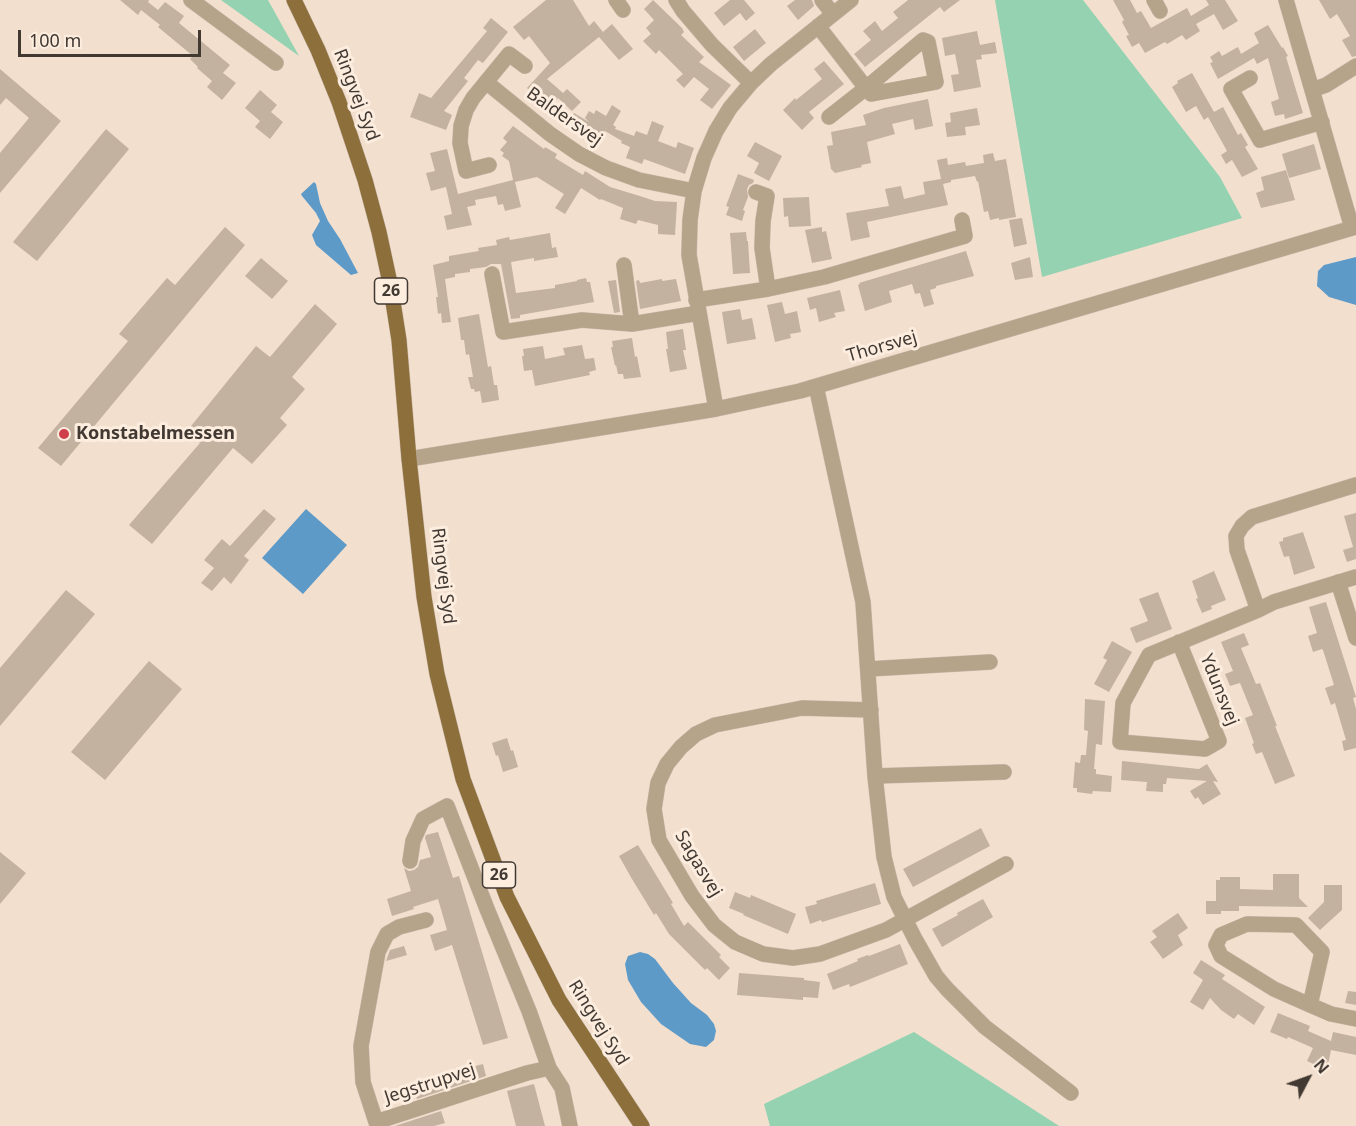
<!DOCTYPE html>
<html>
<head>
<meta charset="utf-8">
<style>
  body { margin:0 }
  #map { position:relative; width:1356px; height:1126px; overflow:hidden; background:#f2dfce; font-family:"Noto Sans",sans-serif }
  canvas { display:block }
  .north { position:absolute; left:1278px; top:1048px; width:60px; height:60px; -webkit-text-stroke:4px #fceddf; paint-order:stroke; rotate:49deg; font-size:16px; font-weight:700; line-height:24px; text-align:center; color:#413932 }
  .north::after { content:''; display:block; margin:auto; width:21px; height:27px; background:#413932; clip-path:polygon(50% 0,100% 100%,50% 72%,0 100%) }
  .scale { position:absolute; left:18px; top:30px; width:183px; height:27px; box-sizing:border-box; border:3px solid #413932; border-top:0; padding-left:8px; font-size:18px; line-height:21px; white-space:nowrap; color:#413932; -webkit-text-stroke:4px #fceddf; paint-order:stroke }
</style>
</head>
<body>
<div id="map">
<canvas width="1356" height="1126"></canvas>
<div class="north">N</div>
<div class="scale">100 m</div>
</div>
<script>
const g = document.querySelector('canvas').getContext('2d');
g.lineJoin = 'round';
function fill(path, color) { g.fillStyle = color; g.fill(path, 'evenodd'); }
const toPath = rows => new Path2D(rows.map(r => 'M' + r).join(''));
function trace(path, color, width, dash) { g.strokeStyle = color; g.lineWidth = width; g.lineCap = dash ? 'butt' : 'round'; g.setLineDash(dash || []); g.stroke(path); }
function drawText(font, color, halo, rows, align = 'center') {
  g.font = font + ' "Noto Sans",sans-serif'; g.lineWidth = 6; g.setLineDash([]); g.textBaseline = 'middle'; g.strokeStyle = halo; g.fillStyle = color; for (const [text, x, y, turn = 0] of rows) {
    g.save(); g.translate(x, y); g.rotate((+turn || 0) * Math.PI / 180); g.textAlign = isNaN(turn) ? turn : align; if (halo) g.strokeText(text, 0, 0); g.fillText(text, 0, 0); g.restore();
  }
}
fill(toPath([
  [221,0,268,0,299,56],
  [995,0,1083,0,1220,177,1242,218,1042,277],
  [914,1032,1059,1126,770,1126,764,1104]
]), '#94d2b1');
fill(toPath([
  [314,182,316,184,320,203,328,221,340,239,358,273,351,275,316,245,312,235,320,221,316,213,302,196,301,194],
  [1356,257,1356,305,1329,297,1317,286,1318,271,1324,265],
  [306,509,347,545,303,594,262,558],
  [640,952,648,954,655,959,673,983,691,1003,707,1015,714,1024,716,1031,714,1040,706,1047,690,1044,661,1024,641,1002,628,980,625,964,628,956]
]), '#5e9ac8');
fill(toPath([
  [120,0,149,0,148,2,158,10,165,2,184,16,179,23,230,65,223,73,236,83,222,100,207,87,212,81,197,68,198,67,190,59,193,56,158,27,160,25,141,10,138,15],
  [546,0,573,0,589,26,594,21,603,32,612,24,633,49,619,60,599,37,547,79,563,93,550,106,534,90,531,92,527,88,550,63,529,36,524,40,513,27],
  [653,0,682,28,684,32,681,35,704,57,699,62,731,85,712,109,700,100,709,89,694,77,684,88,676,80,683,74,659,50,656,54,643,41,651,34,646,28,654,20,644,9],
  [730,0,744,0,755,13,746,21,740,13,724,26,714,13],
  [795,0,812,0,814,6,798,20,787,6],
  [908,0,960,0,944,12,940,7,865,67,854,54,871,40,863,31,875,21,882,31,898,18,893,12],
  [1113,0,1130,0,1137,13,1141,11,1151,28,1187,8,1191,16,1209,5,1206,0,1225,0,1238,21,1223,30,1214,14,1196,24,1200,31,1186,40,1182,35,1167,44,1165,42,1145,53,1139,43,1132,47,1126,36,1129,35,1122,22,1124,20],
  [1319,0,1356,0,1356,56,1352,57,1342,40,1350,36,1337,14,1330,19],
  [491,18,508,32,483,63,478,60,464,78,468,81,444,111,452,115,446,130,410,117,419,93,431,98,487,31,483,28],
  [1268,25,1282,48,1283,47,1288,56,1286,57,1303,113,1285,119,1284,114,1275,116,1271,102,1279,99,1268,58,1257,64,1254,58,1218,79,1210,63,1213,62,1210,57,1219,51,1222,56,1238,47,1241,54,1259,43,1254,33],
  [755,29,766,43,744,61,733,47],
  [977,31,980,45,995,42,997,53,981,55,982,59,976,60,981,87,954,92,951,75,959,74,955,54,945,56,942,38],
  [824,61,844,84,809,112,814,118,802,130,783,110,795,98,796,100,822,79,814,69],
  [0,69,61,121,0,193,0,153,29,118,6,98,0,105],
  [1192,73,1214,112,1223,107,1238,135,1241,133,1248,145,1245,147,1258,169,1242,177,1232,160,1226,164,1221,155,1227,151,1208,117,1204,120,1196,106,1186,112,1172,87,1178,83,1177,81],
  [567,89,581,102,572,111,558,98],
  [260,90,277,105,271,112,283,122,270,139,255,127,260,121,245,108],
  [928,99,933,126,915,130,913,119,892,124,895,134,867,142,871,163,861,165,862,167,835,173,831,169,827,146,833,145,831,132,866,125,863,115,884,108],
  [612,105,621,111,613,125,616,127,615,129,634,136,636,131,647,135,652,121,664,126,658,141,676,148,678,142,694,148,685,174,644,159,642,164,626,158,630,147,621,143,622,141,605,131,596,145,566,126,574,113,589,122,585,118,589,111,594,114,596,110,606,116],
  [977,108,980,125,965,127,966,135,947,137,945,123,951,122,950,113],
  [513,126,544,149,545,147,557,154,555,158,583,175,585,171,610,187,643,197,655,201,677,202,675,235,658,234,658,225,638,220,636,224,620,219,623,208,601,199,600,200,581,188,565,214,555,208,564,194,537,177,515,182,521,207,505,211,503,204,498,205,496,196,475,200,476,205,467,207,472,225,447,230,444,216,452,214,446,187,431,191,426,173,435,171,430,153,447,149,458,194,513,180,509,161,502,156,504,153,500,150,507,142,503,138],
  [106,129,129,149,37,261,13,242],
  [755,142,782,156,769,181,754,173,759,163,747,156],
  [1314,144,1321,169,1289,178,1282,154],
  [993,153,995,161,1006,159,1016,217,999,220,999,218,990,220,988,211,984,212,978,181,977,182,975,176,951,180,951,182,943,184,948,205,867,222,870,237,851,241,846,213,889,206,885,189,901,186,904,199,925,194,923,182,941,179,937,160,947,158,948,165,965,162,966,166,984,163,983,155],
  [1286,170,1295,200,1261,208,1256,193,1264,190,1261,177],
  [738,174,754,180,753,183,749,185,747,189,748,197,743,210,745,211,742,221,726,215,729,207,726,206],
  [809,197,811,226,789,227,788,216,784,217,783,198],
  [1022,218,1027,244,1014,247,1009,220],
  [225,227,245,245,61,466,38,448,128,341,119,334,167,278,175,285],
  [822,227,822,232,826,231,832,259,812,263,805,230],
  [746,232,747,241,748,241,750,273,733,274,730,233],
  [550,233,552,248,556,247,558,257,534,261,534,258,511,262,516,293,555,288,555,285,577,281,577,280,586,278,587,282,590,282,594,302,520,315,520,318,511,319,501,264,491,264,486,267,470,269,470,272,455,274,455,277,445,279,451,322,442,323,441,313,438,314,436,297,438,297,433,265,449,261,449,256,479,251,478,248,497,245,496,240,509,237,510,240],
  [966,251,974,276,936,286,936,288,930,290,934,304,924,307,920,293,915,294,912,284,889,291,892,302,865,311,858,285,860,284,859,283],
  [1030,257,1033,277,1015,280,1011,263],
  [261,258,288,281,272,299,245,276],
  [662,279,662,281,676,279,681,301,640,309,636,281,639,280,640,283],
  [616,280,620,312,614,313,608,281],
  [840,290,845,311,834,313,836,317,819,322,816,308,810,310,807,298],
  [782,302,785,314,797,311,801,332,790,334,791,338,775,342,767,305],
  [315,304,337,324,292,377,305,389,280,418,287,425,252,464,233,448,152,544,129,525,200,443,187,431,256,346,270,357],
  [740,309,742,320,752,318,756,339,727,344,722,312],
  [479,314,488,367,491,366,494,385,497,385,499,400,482,403,480,391,475,392,474,389,471,389,468,377,473,377,469,354,466,355,464,340,461,340,458,318],
  [683,329,686,350,683,350,687,369,670,372,666,349,668,349,666,332],
  [632,338,635,357,637,356,641,377,624,379,623,374,618,374,616,365,615,366,611,347,613,347,612,341],
  [582,345,585,359,594,358,596,370,589,372,590,375,535,386,532,370,524,371,522,356,524,356,523,349,543,346,545,359,565,355,563,348],
  [264,509,276,519,244,556,249,560,231,584,224,577,212,591,201,583,214,568,204,560,222,539,230,546],
  [1356,513,1356,559,1347,562,1343,550,1353,547,1344,516],
  [1303,532,1315,568,1294,575,1289,556,1284,557,1279,542,1283,541,1283,538],
  [1214,571,1226,600,1211,606,1212,609,1202,613,1196,599,1198,598,1192,581],
  [66,590,95,614,0,726,0,668],
  [1158,592,1172,629,1136,643,1130,628,1148,621,1139,599],
  [1326,602,1356,697,1353,698,1356,709,1356,748,1344,751,1342,741,1346,740,1335,703,1331,705,1325,688,1334,685,1323,650,1322,649,1313,652,1308,636,1317,633,1309,607],
  [1244,633,1249,645,1241,648,1256,684,1260,683,1277,726,1275,726,1295,776,1275,784,1262,752,1256,754,1252,744,1254,743,1245,718,1253,715,1240,683,1230,686,1225,674,1233,671,1221,642],
  [1112,641,1132,652,1109,692,1094,684,1107,660,1103,658],
  [149,661,182,689,105,780,71,752],
  [1085,699,1105,701,1102,745,1096,744,1094,769,1096,769,1096,774,1112,776,1111,792,1093,791,1092,794,1077,792,1077,788,1073,788,1075,762,1080,763,1081,755,1086,755,1088,731,1084,730],
  [507,738,511,751,513,750,518,767,503,772,498,755,496,756,492,743],
  [1122,761,1199,769,1207,764,1218,782,1213,781,1221,794,1203,805,1198,797,1195,799,1190,791,1207,781,1167,778,1166,784,1163,784,1163,792,1146,791,1147,782,1121,780],
  [981,828,990,846,913,887,903,869],
  [438,832,453,878,459,876,508,1038,483,1045,452,945,435,951,430,935,447,930,438,899,413,907,414,909,392,916,387,899,411,891,404,868,409,871,414,870,418,867,420,860,431,857,425,838,426,835],
  [638,845,673,903,671,904,684,926,688,922,721,955,719,957,730,968,719,980,707,968,705,970,669,934,656,913,654,915,632,879,619,856],
  [0,852,26,873,0,904],
  [1273,874,1299,874,1299,898,1308,907,1239,906,1239,911,1221,911,1221,914,1206,914,1206,901,1216,901,1216,880,1220,880,1220,877,1240,877,1240,889,1273,890],
  [875,883,881,904,822,922,821,920,810,924,805,907,817,904,816,901],
  [1324,885,1342,885,1342,910,1320,930,1308,918,1324,902],
  [735,892,750,898,751,895,796,914,788,934,743,915,744,914,729,908],
  [983,899,993,917,942,947,932,929,958,915,957,913],
  [1178,913,1188,928,1178,935,1183,945,1163,959,1150,942,1157,937,1152,931],
  [900,944,908,964,850,987,849,984,833,990,827,974,858,961,857,959,868,955,869,956],
  [404,946,407,955,386,961,390,950],
  [1201,960,1225,975,1222,979,1265,1007,1254,1025,1238,1014,1234,1019,1221,1010,1210,998,1203,1010,1190,1002,1203,980,1193,973],
  [739,973,804,978,804,980,820,982,818,998,803,997,803,1000,737,995],
  [1348,991,1356,992,1356,1005,1345,1003],
  [1278,1013,1310,1026,1308,1031,1331,1041,1333,1032,1356,1037,1356,1055,1331,1050,1327,1070,1307,1061,1313,1048,1288,1037,1287,1039,1270,1032],
  [483,1064,486,1076,417,1099,412,1083],
  [534,1084,545,1126,516,1126,507,1091],
  [441,1111,445,1123,434,1126,395,1126]
]), '#c4b2a1');
const minor = toPath([
  [191,0,276,63],
  [616,0,623,10],
  [676,0,683,11,712,45,751,83],
  [822,0,833,14],
  [1154,0,1160,11],
  [1286,0,1352,228],
  [818,26,866,88,923,40,928,42,936,82,871,94,866,88,829,117],
  [1250,78,1231,89,1260,140,1322,122],
  [486,82,550,134,579,154,606,168,639,180,694,191],
  [1312,90,1326,85,1356,66],
  [489,165,466,171,460,143,461,126,466,110,473,98,509,54,525,66],
  [756,192,767,196,763,221,762,248,768,289],
  [624,265,632,324],
  [492,274,503,332,582,320,632,324,699,313],
  [696,300,768,289,824,277,965,236,962,220],
  [816,386,863,602,875,776,884,857,894,897,915,939,936,976,947,989,985,1027,1071,1093],
  [716,409,689,255,690,220,694,191,704,158,716,131,730,108,751,83,771,64,851,0],
  [409,459,716,409,800,391,1356,227],
  [1338,582,1356,638],
  [1258,610,1237,550,1236,536,1242,526,1252,517,1356,485],
  [1179,642,1219,741,1205,749,1120,742,1123,703,1149,655,1258,610,1274,602,1356,577],
  [868,669,990,662],
  [871,710,802,708,715,725,696,734,681,747,667,764,658,783,654,809,659,840,692,896,714,925,735,942,763,954,793,958,820,954,886,930,1006,864],
  [875,776,1004,772],
  [410,861,413,841,423,819,447,806,487,909,529,1011,549,1068,527,1073,376,1122,363,1082,361,1046,378,952,387,934,399,927,426,920],
  [1310,1005,1322,952,1296,925,1247,924,1221,935,1216,945,1221,956,1274,989,1310,1005,1331,1014,1356,1019],
  [549,1068,562,1088,570,1126]
]);
const major = toPath([
  [294,0,318,50,339,102,365,180,379,232,390,283,399,340,409,459,424,597,437,674,463,779,507,897,559,1000,642,1126]
]);
trace(minor, '#cbbaac', 16);
trace(major, '#cbbaac', 16);
trace(minor, '#b5a48a', 15);
trace(major, '#8d6f3b', 15);
for (const [x, y, r, color] of [
  [64,434,6,"#ce3e4b"]
]) { const dot = new Path2D(); dot.arc(x, y, r, 0, 2 * Math.PI); g.fillStyle = color; g.fill(dot); trace(dot, '#fceddf', 2); }
for (const [x, y, w] of [
  [391,291,33],
  [499,875,33]
]) { const box = new Path2D(); box.roundRect(x - w / 2, y - 13, w, 26, 4.5); g.fillStyle = '#fceddf'; g.fill(box); trace(box, '#413932', 1.5); }
drawText('bold 16px', '#413932', null, [
  ["26",391,291],
  ["26",499,875]
]);
drawText('18px', '#413932', '#fceddf', [
  ["Ringvej Syd",356,95,69],
  ["Baldersvej",564,117,35],
  ["Thorsvej",882,347,-16],
  ["Ringvej Syd",443,576,83],
  ["Ydunsvej",1219,690,68],
  ["Sagasvej",698,864,59],
  ["Ringvej Syd",598,1023,58],
  ["Jegstrupvej",430,1084,-18]
]);
drawText('bold 18px', '#413932', '#fceddf', [
  ["Konstabelmessen",76,434]
], 'left');
</script>
</body>
</html>
